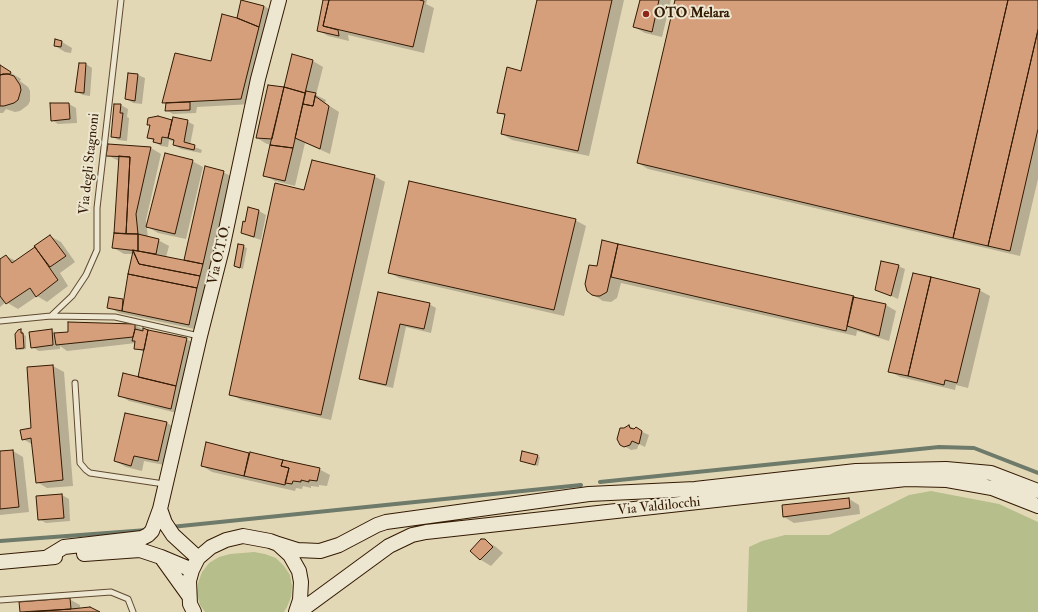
<!DOCTYPE html>
<html>
<head>
<meta charset="utf-8">
<style>
  body { margin:0 }
  canvas { display:block; background:#e3d8b6 }
</style>
</head>
<body>
<canvas width="1038" height="612"></canvas>
<script>
const g = document.querySelector('canvas').getContext('2d');
g.lineJoin = 'round';
function fill(path, color) { g.fillStyle = color; g.fill(path, 'evenodd'); }
const toPath = rows => new Path2D(rows.map(r => 'M' + r).join(''));
function trace(path, color, width, dash) { g.strokeStyle = color; g.lineWidth = width; g.lineCap = dash ? 'butt' : 'round'; g.setLineDash(dash || []); g.stroke(path); }
function drawText(font, color, halo, rows, align = 'center') {
  g.font = font + ' "IM FELL Double Pica",serif'; g.lineWidth = 4; g.setLineDash([]); g.textBaseline = 'middle'; g.strokeStyle = halo; g.fillStyle = color; for (const [text, x, y, turn = 0] of rows) {
    g.save(); g.translate(x, y); g.rotate((+turn || 0) * Math.PI / 180); g.textAlign = isNaN(turn) ? turn : align; if (halo) g.strokeText(text, 0, 0); g.fillText(text, 0, 0); g.restore();
  }
}
fill(toPath([
  [931,491,999,504,1038,522,1038,612,747,612,749,547,762,541,785,535,829,535,909,495],
  [254,552,265,554,276,558,284,566,290,575,292,586,291,597,287,607,284,612,205,612,200,605,197,594,198,583,202,572,209,563,219,557,230,554]
]), '#b6be8c');
fill(toPath([
  [325,0,427,0,426,4,434,8,424,53,348,35,349,41,328,36,318,30],
  [538,0,624,0,589,156,512,140,502,134,506,116,498,112,522,72],
  [641,0,671,0,662,37,645,33,634,27],
  [676,0,1038,0,1038,179,1020,256,648,169,638,163],
  [242,1,264,6,274,12,252,104,197,107,196,113,173,114,166,110,167,104,163,103,212,62,238,19],
  [62,42,72,48,71,53,65,52,55,46],
  [293,56,313,61,323,67,316,95,326,100,325,103,339,112,330,154,305,143,295,186,275,181,264,175,272,144,267,144,257,138,285,89],
  [86,64,92,68,90,96,83,95,77,92],
  [0,66,21,79,20,81,28,87,30,91,30,101,28,105,20,111,15,112,6,109,3,113,0,113],
  [138,75,145,78,142,104,133,103,126,99],
  [51,104,69,104,76,108,77,123,58,124,52,120],
  [115,105,121,105,128,109,127,117,129,118,127,141,118,140,112,136],
  [158,117,173,121,187,121,194,125,190,145,202,150,201,153,181,149,174,145,175,142,169,140,168,147,161,146,148,137,150,126,148,124],
  [109,145,151,148,161,154,146,220,148,238,158,240,169,246,166,257,185,261,206,168,223,172,234,178,199,330,119,313,109,307,110,298,124,300,133,254,124,254,114,248,119,161,107,155],
  [192,161,203,167,186,239,158,233,148,227],
  [374,176,385,182,331,420,241,400,231,394],
  [259,211,266,215,261,240,249,236,242,232,246,223],
  [575,220,586,226,564,316,399,278,389,272],
  [50,236,61,242,75,262,60,273,68,286,47,302,37,296,18,309,6,302,0,307,0,260,6,256,16,261],
  [603,241,886,305,896,311,889,341,857,331,856,336,621,283,617,298,611,302,603,301,592,294],
  [239,245,247,248,243,269,238,267],
  [898,266,905,269,898,299,876,289],
  [979,290,990,296,968,388,956,385,955,390,900,377,889,371],
  [379,293,429,304,436,308,431,333,406,327,393,388,367,382,360,378],
  [135,325,144,330,186,339,197,345,181,414,129,401,119,395,139,378,144,352,135,348,136,343,67,351,60,346,60,349,39,351,32,347,51,330,58,334],
  [20,330,23,332,24,335,26,336,26,349,20,350,17,348],
  [53,366,64,372,73,486,47,488,37,482,33,445,23,439,33,429,28,368],
  [126,414,167,423,177,429,169,466,144,461,142,471,126,467,115,461],
  [629,426,649,435,645,447,639,444,637,449,631,450,621,444,624,429],
  [207,443,319,469,330,475,327,486,319,485,319,487,311,486,311,488,303,486,302,489,296,488,295,491,212,472,202,466],
  [13,451,23,457,29,512,0,515,0,452],
  [537,456,540,457,538,466,521,461],
  [62,495,69,499,70,521,46,523,39,519],
  [849,499,859,505,860,514,794,523,784,517],
  [485,540,496,547,503,553,491,566,481,560,472,551],
  [69,599,80,605,80,609,98,612,21,612,21,603]
]), '#0003');
trace(toPath([
  [600,482,939,447,974,448,1038,473],
  [171,527,581,485],
  [0,541,147,530]
]), '#6e7a6a', 4);
const building = toPath([
  [241,0,264,6,259,27,237,18,241,0],
  [323,0,329,0,323,26,338,30,339,36,317,31,323,0],
  [329,0,419,0,424,1,413,47,323,26,329,0],
  [537,0,612,0,578,151,501,134,505,114,497,113,507,67,521,71,537,0],
  [640,0,659,0,652,32,633,27,640,0],
  [675,0,1008,0,953,238,637,163,675,0],
  [1008,0,1038,0,1038,30,988,246,953,238,1008,0],
  [222,14,237,18,259,27,241,99,162,103,175,53,211,61,222,14],
  [1038,30,1038,129,1010,251,988,246,1038,30],
  [55,39,62,41,61,47,54,46,55,39],
  [292,54,313,60,305,93,284,87,292,54],
  [79,63,86,63,84,93,75,92,79,63],
  [0,65,11,72,10,74,6,74,0,75,0,65],
  [128,73,138,74,135,101,125,99,128,73],
  [3,74,8,74,14,76,20,85,21,90,18,100,14,103,4,106,0,106,0,75,3,74],
  [268,85,284,87,272,139,256,138,268,85],
  [284,87,305,93,293,148,270,145,284,87],
  [306,91,316,93,313,106,303,104,306,91],
  [315,96,329,106,320,149,295,138,303,104,313,106,315,96],
  [190,102,190,110,165,111,166,103,190,102],
  [50,103,69,103,70,119,51,121,50,103],
  [114,104,121,104,120,113,123,113,120,138,111,137,114,104],
  [158,116,172,120,168,138,162,137,161,144,153,142,154,139,147,138,150,125,147,125,148,118,158,116],
  [173,117,188,120,184,142,195,145,194,150,173,145,174,140,168,138,173,117],
  [108,144,151,147,136,214,138,234,126,234,130,157,106,156,108,144],
  [270,145,293,148,285,181,263,176,270,145],
  [165,153,193,160,175,234,146,227,165,153],
  [119,156,130,157,126,234,114,233,119,156],
  [312,160,375,175,321,415,229,395,275,183,304,190,312,160],
  [205,166,224,171,203,264,184,260,205,166],
  [409,181,576,219,554,310,388,273,409,181],
  [248,207,259,210,254,237,241,233,243,221,245,222,248,207],
  [114,233,138,234,138,251,112,248,114,233],
  [138,234,159,239,156,254,138,251,138,234],
  [50,235,66,256,50,267,34,246,50,235],
  [602,240,618,244,607,292,600,296,596,296,592,295,587,291,585,284,589,265,597,266,602,240],
  [238,244,244,245,240,268,234,266,238,244],
  [618,244,854,296,846,331,611,277,618,244],
  [35,247,58,280,36,297,30,288,6,304,0,296,0,259,6,255,12,263,35,247],
  [133,250,203,264,200,276,139,264,133,250],
  [133,251,139,264,200,276,197,288,128,274,133,251],
  [881,261,899,265,891,296,875,290,881,261],
  [913,273,931,277,908,376,888,372,913,273],
  [128,274,197,288,189,325,122,311,128,274],
  [931,277,980,289,957,383,945,380,944,385,908,376,931,277],
  [378,292,430,303,424,329,400,324,386,385,359,379,378,292],
  [109,297,123,299,122,311,107,308,109,297],
  [853,297,886,304,879,336,847,326,853,297],
  [68,322,135,324,135,329,133,337,56,345,54,333,68,332,68,322],
  [143,328,148,330,144,350,134,349,135,341,132,341,135,329,143,331,143,328],
  [21,329,21,333,23,333,24,348,16,349,15,334,18,330,21,329],
  [52,329,53,345,31,348,29,332,52,329],
  [148,330,187,338,176,386,138,377,148,330],
  [53,365,63,480,36,483,31,438,22,440,20,430,31,428,27,367,53,365],
  [123,373,176,386,171,409,118,396,123,373],
  [125,413,167,422,158,461,134,456,131,466,114,461,125,413],
  [629,425,630,428,634,429,636,427,642,431,639,444,632,441,630,445,624,447,620,445,617,439,620,428,624,428,629,425],
  [206,442,249,453,244,476,201,466,206,442],
  [13,450,19,507,0,509,0,451,13,450],
  [522,451,538,455,535,465,520,461,522,451],
  [250,452,283,460,281,466,289,468,285,485,244,476,250,452],
  [283,460,320,468,317,481,309,480,309,482,301,480,301,482,293,481,292,484,285,483,289,468,281,466,283,460],
  [62,494,64,518,38,520,36,496,62,494],
  [849,498,850,508,783,517,782,505,849,498],
  [481,539,485,539,493,547,480,560,470,551,481,539],
  [70,598,71,609,20,612,19,602,70,598],
  [90,607,100,612,31,612,71,609,90,607]
]);
fill(building, '#d69f7c');
trace(building, '#331a03', 1);
const lane = toPath([
  [51,316,72,296,86,275,97,250,97,208,121,0],
  [0,321,51,316,115,317,199,336],
  [75,383,80,463,86,470,90,473,164,484],
  [0,600,111,592,128,599,133,612]
]);
const secondary = toPath([
  [160,509,165,523,173,535,198,558],
  [278,544,297,550,320,551,339,545,377,525,386,522,589,494,695,489,856,471,946,469,991,473,1038,491],
  [84,554,140,550,161,557,192,570],
  [161,557,189,596],
  [46,558,64,547,142,538,148,535,152,531,160,509,200,336,222,249,258,79,279,0],
  [0,562,55,557],
  [194,612,190,604,189,581,192,570,198,558,211,547,226,540,243,536,270,541,278,544,290,555,299,571,301,582,300,600,296,612],
  [299,612,389,546,412,535,426,532,906,479,947,480,992,488,1038,506]
]);
trace(lane, '#5f4a30', 7);
trace(secondary, '#331a03', 16);
trace(lane, '#ede6d0', 5);
trace(secondary, '#ede6d0', 14);
for (const [x, y, r, color] of [
  [646,14,4,"#8f2418"]
]) { const dot = new Path2D(); dot.arc(x, y, r, 0, 2 * Math.PI); g.fillStyle = color; g.fill(dot); trace(dot, '#ede6d0', 1.5); }
drawText('bold 14px', '#331a03', '#ede6d0', [
  ["OTO Melara",654,14]
], 'left');
drawText('14px', '#331a03', '#ede6d0', [
  ["Via degli Stagnoni",90,164,-84],
  ["Via O.T.O.",220,255,-77],
  ["Via Valdilocchi",659,507,-6]
]);
</script>
</body>
</html>
